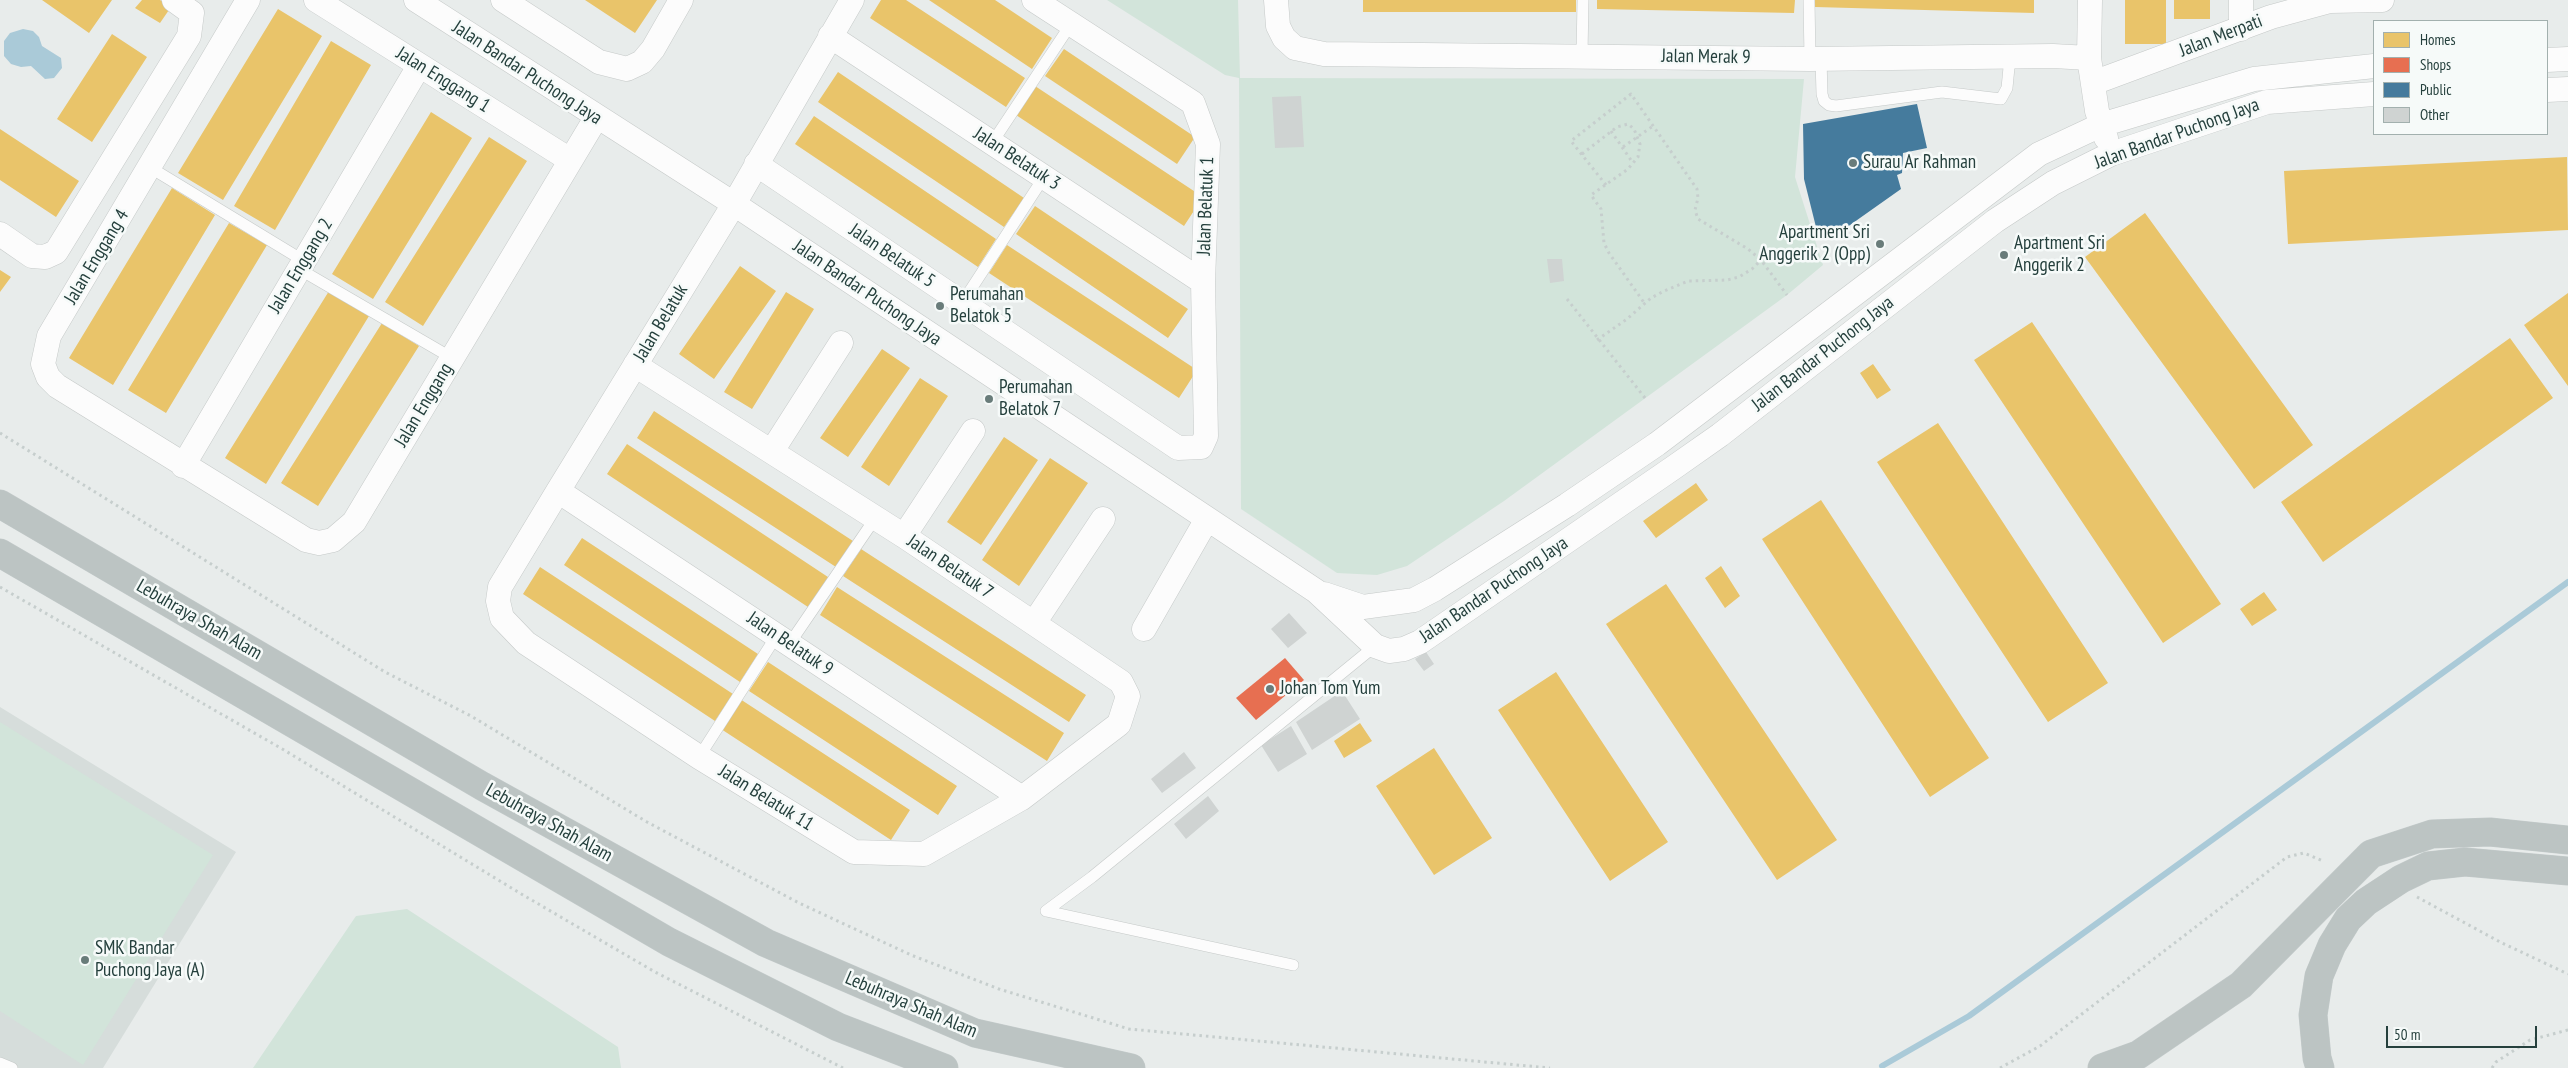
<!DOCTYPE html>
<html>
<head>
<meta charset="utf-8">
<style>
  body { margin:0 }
  #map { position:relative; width:2568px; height:1068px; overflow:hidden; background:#e8eceb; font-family:"PT Sans Narrow",sans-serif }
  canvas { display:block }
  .legend { position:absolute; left:2373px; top:20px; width:175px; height:115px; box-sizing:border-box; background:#f6faf9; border:1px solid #a2b0ae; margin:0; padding:6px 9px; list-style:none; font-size:15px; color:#25403d }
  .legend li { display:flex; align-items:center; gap:10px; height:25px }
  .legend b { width:25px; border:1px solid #a2b0ae }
  .scale { position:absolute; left:2386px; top:1026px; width:151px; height:22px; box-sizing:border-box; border:2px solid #25403d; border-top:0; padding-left:6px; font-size:15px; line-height:18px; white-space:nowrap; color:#25403d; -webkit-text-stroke:4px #f6faf9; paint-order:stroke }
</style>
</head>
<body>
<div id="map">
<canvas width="2568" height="1068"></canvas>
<ul class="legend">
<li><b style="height:14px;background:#e9c46a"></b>Homes</li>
<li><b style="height:14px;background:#e76f51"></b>Shops</li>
<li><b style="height:14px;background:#457b9d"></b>Public</li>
<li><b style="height:14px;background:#cfd3d2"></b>Other</li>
</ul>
<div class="scale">50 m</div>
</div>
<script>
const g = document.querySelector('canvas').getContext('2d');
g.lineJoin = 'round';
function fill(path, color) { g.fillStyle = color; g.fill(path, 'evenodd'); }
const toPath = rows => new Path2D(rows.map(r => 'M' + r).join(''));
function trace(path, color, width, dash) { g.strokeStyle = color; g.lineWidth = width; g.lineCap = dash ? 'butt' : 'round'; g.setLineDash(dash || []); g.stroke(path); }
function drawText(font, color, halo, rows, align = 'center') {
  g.font = font + ' "PT Sans Narrow",sans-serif'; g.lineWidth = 5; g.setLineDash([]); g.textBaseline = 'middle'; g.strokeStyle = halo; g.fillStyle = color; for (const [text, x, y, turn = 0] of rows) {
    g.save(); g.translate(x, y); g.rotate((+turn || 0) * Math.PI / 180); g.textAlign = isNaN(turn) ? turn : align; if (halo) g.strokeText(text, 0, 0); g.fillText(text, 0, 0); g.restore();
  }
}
fill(toPath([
  [0,707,236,852,103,1068,0,1068]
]), '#d6dddb');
fill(toPath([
  [1107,0,1238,0,1240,78,1804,79,1795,177,1823,265,1787,295,1504,501,1407,566,1377,575,1337,573,1241,509,1239,78,1225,75],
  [0,722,213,855,83,1065,0,1011],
  [407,909,618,1047,621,1068,253,1068,356,916]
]), '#d2e4da');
fill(toPath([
  [23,29,33,31,39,37,42,46,61,58,62,68,54,78,45,79,31,66,21,67,11,64,4,56,4,41,10,33]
]), '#aacad8');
fill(toPath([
  [42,0,112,0,89,33],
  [142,0,160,0,171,7,160,23,135,8],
  [585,0,657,0,635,33],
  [881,0,906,0,1025,78,1006,107,870,18],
  [929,0,995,0,1052,38,1032,69],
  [1363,0,1576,0,1576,12,1363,12],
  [1597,0,1795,0,1794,13,1597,9],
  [1815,0,2034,0,2034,13,1815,7],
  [2125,0,2166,0,2166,44,2125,44],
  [2174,0,2210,0,2210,19,2174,19],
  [278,9,322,36,223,200,178,173],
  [112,34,147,57,92,142,57,119],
  [331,41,371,65,275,230,234,206],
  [1064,49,1195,137,1177,164,1045,76],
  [838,72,1024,198,1004,227,818,102],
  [1035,86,1203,197,1184,226,1016,115],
  [431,112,472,138,373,299,332,274],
  [814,116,996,239,978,267,795,144],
  [0,129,79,181,56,217,0,180],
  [489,137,527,161,423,326,385,302],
  [2567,157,2568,230,2288,244,2284,171],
  [172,188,215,215,113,385,69,358],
  [1035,206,1188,309,1168,338,1016,234],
  [2145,213,2313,445,2254,489,2085,257],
  [229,223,267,245,166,413,128,390],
  [1007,245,1197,370,1179,398,989,273],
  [740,266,776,291,714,379,679,354],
  [0,270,11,277,0,292],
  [329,291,369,316,266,484,225,458],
  [786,292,814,309,752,409,724,392],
  [2568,293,2568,386,2524,325],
  [2032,322,2221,604,2163,643,1974,360],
  [382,323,419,346,318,506,281,483],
  [2510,338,2553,398,2323,562,2281,502],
  [882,349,910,368,848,457,820,438],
  [1873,364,1891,390,1877,399,1860,373],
  [920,378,948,396,889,486,861,467],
  [654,411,853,541,836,567,637,438],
  [1938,423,2108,683,2048,722,1877,462],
  [1004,437,1038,460,981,545,947,522],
  [627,444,831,579,811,609,607,474],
  [1050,458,1088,483,1019,586,982,560],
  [1696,483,1708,500,1656,538,1643,521],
  [1821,500,1989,758,1930,797,1762,539],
  [582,538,758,654,740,682,564,565],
  [861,549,1086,695,1069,722,843,576],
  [1721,566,1740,596,1725,608,1705,578],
  [540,567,733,694,715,721,523,594],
  [1666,584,1837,840,1777,880,1606,624],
  [837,587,1064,733,1047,761,820,615],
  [2264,592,2277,610,2252,626,2240,609],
  [768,662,957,786,938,815,749,691],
  [1556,672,1668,842,1610,881,1498,710],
  [740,699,910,810,891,840,721,729],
  [1360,723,1372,741,1344,758,1334,741],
  [1434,748,1492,838,1434,875,1376,786]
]), '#e9c46a');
fill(toPath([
  [1285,658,1304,680,1256,720,1236,698]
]), '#e76f51');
fill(toPath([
  [1917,104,1927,148,1903,153,1902,173,1897,175,1901,189,1843,230,1818,235,1804,179,1803,124]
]), '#457b9d');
trace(toPath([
  [1882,1066,1969,1016,2568,582]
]), '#aacad8', 6);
fill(toPath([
  [1301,96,1304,147,1275,148,1272,97],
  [1547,259,1562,259,1564,281,1550,283],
  [1289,613,1307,633,1288,648,1271,629],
  [1426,652,1434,664,1424,671,1415,659],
  [1342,691,1360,719,1312,750,1296,722],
  [1291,726,1307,754,1278,772,1261,745],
  [1184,752,1196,768,1162,793,1151,779],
  [1208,796,1219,811,1186,839,1174,824]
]), '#cfd3d2');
const lane = toPath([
  [1809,0,1810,59],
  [1582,55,1583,0],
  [1821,59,1822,94,1824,101,1829,105,1836,106,1942,92,2001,99,2007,88,2010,57],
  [992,143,1071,24],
  [151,168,304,261],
  [299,269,452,358],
  [962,303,1044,177],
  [790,643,876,517],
  [699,757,777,635],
  [1046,911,1092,877,1375,646],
  [1046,911,1293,965],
  [0,1063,12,1068]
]);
const street = toPath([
  [248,0,49,336,43,364,48,377,57,386,306,540,319,543,333,540,354,522,596,118],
  [316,0,570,160],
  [416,0,734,204,1316,591,1375,646,1389,651,1404,649,1420,642,1673,468,1720,435,1995,221,2053,183,2111,154,2267,102,2374,94],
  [503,0,599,62,627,69,642,62,653,49,681,0],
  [1276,0,1278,26,1284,38,1295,48,1324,54,1810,59,2053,56,2089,58],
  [2090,0,2089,58,2097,111,2106,138],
  [2241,29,2241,0],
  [830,36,1203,282],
  [2547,60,2568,59],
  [2093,83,2271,17,2330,1,2382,0],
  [2547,90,2568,89],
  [756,164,1178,448,1201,447,1206,436,1203,282,1208,144,1193,103,1034,0],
  [0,234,32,256,45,257,56,252,189,36,192,13,174,0],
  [635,365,904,536,1121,682,1128,696,1119,724,1022,798,924,854,854,852,699,757,526,643,502,618,498,601,500,587,558,491,734,204,852,0],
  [772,451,841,343],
  [183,466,419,66],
  [558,491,1022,798],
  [904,536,973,431],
  [1324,594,1363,607,1414,600,1435,589,1567,505,1657,444,2039,154,2101,125,2254,79,2374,66],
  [1034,623,1103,519],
  [1144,629,1207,519]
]);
const highway = toPath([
  [0,504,482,786,766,943,975,1033,1131,1068],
  [0,553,669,942,838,1027,944,1068],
  [2102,1068,2138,1055,2241,985,2371,854,2432,834,2490,832,2568,840],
  [2320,1068,2317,1058,2313,1015,2319,976,2332,945,2348,919,2366,902,2401,879,2428,866,2465,862,2568,871]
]);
trace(lane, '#c5c9c8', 12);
trace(street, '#c5c9c8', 25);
trace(highway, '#c3caca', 29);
trace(toPath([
  [1611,131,1633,163],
  [1623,147,1653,126],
  [1582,154,1617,127,1628,124,1634,129,1640,144,1638,157,1628,169,1591,195,1601,209,1604,243,1609,253,1645,304],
  [1606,185,1571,141,1631,94,1697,189,1698,198,1695,210,1698,219,1748,249,1761,260,1787,295],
  [1567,299,1645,398],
  [1597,340,1627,319,1651,298,1664,291,1688,281,1727,280,1739,277,1752,269,1761,260],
  [0,433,385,672,471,716,647,822,799,903,911,955,999,989,1129,1029,1550,1068],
  [0,587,284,750,523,895,655,972,843,1068],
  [2417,897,2502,943,2568,974],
  [2000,1068,2040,1046,2287,857,2304,853,2323,861],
  [2492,1068,2496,1062,2530,1040,2568,1030]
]), '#c6cecd', 3, [2.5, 4]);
trace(lane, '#fcfcfc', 11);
trace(street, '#fcfcfc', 24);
trace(highway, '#bcc4c3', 28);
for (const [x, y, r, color] of [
  [1853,163,5,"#697c7a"],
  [1880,244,5,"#697c7a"],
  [2004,255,5,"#697c7a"],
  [940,306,5,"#697c7a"],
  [989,399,5,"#697c7a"],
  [1270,689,5,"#697c7a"],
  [85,960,5,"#697c7a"]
]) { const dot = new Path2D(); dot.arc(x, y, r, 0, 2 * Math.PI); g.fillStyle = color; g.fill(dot); trace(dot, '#f6faf9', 2); }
drawText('19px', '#25403d', '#f6faf9', [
  ["Jalan Merpati",2221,36,-21],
  ["Jalan Merak 9",1706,57,1],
  ["Jalan Bandar Puchong Jaya",527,73,33],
  ["Jalan Enggang 1",443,80,32],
  ["Jalan Bandar Puchong Jaya",2177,134,-20],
  ["Jalan Belatuk 3",1017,159,33],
  ["Jalan Belatuk 1",1206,206,-88],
  ["Jalan Belatuk 5",892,256,34],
  ["Jalan Enggang 4",97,257,-59],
  ["Jalan Enggang 2",301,266,-59],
  ["Jalan Bandar Puchong Jaya",867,293,34],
  ["Jalan Belatuk",661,323,-59],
  ["Jalan Bandar Puchong Jaya",1823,354,-38],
  ["Jalan Enggang",424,405,-59],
  ["Jalan Belatuk 7",950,567,34],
  ["Jalan Bandar Puchong Jaya",1494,590,-34],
  ["Lebuhraya Shah Alam",199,620,30],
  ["Jalan Belatuk 9",790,644,34],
  ["Jalan Belatuk 11",766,798,32],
  ["Lebuhraya Shah Alam",549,823,29],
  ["Lebuhraya Shah Alam",911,1005,23]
]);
drawText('19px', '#25403d', '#f6faf9', [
  ["Surau Ar Rahman",1863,163],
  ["Apartment Sri",1870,233,"right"],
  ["Anggerik 2 (Opp)",1870,255,"right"],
  ["Apartment Sri",2014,244],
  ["Anggerik 2",2014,266],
  ["Perumahan",950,295],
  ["Belatok 5",950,317],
  ["Perumahan",999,388],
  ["Belatok 7",999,410],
  ["Johan Tom Yum",1280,689],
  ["SMK Bandar",95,949],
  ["Puchong Jaya (A)",95,971]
], 'left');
</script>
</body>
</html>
